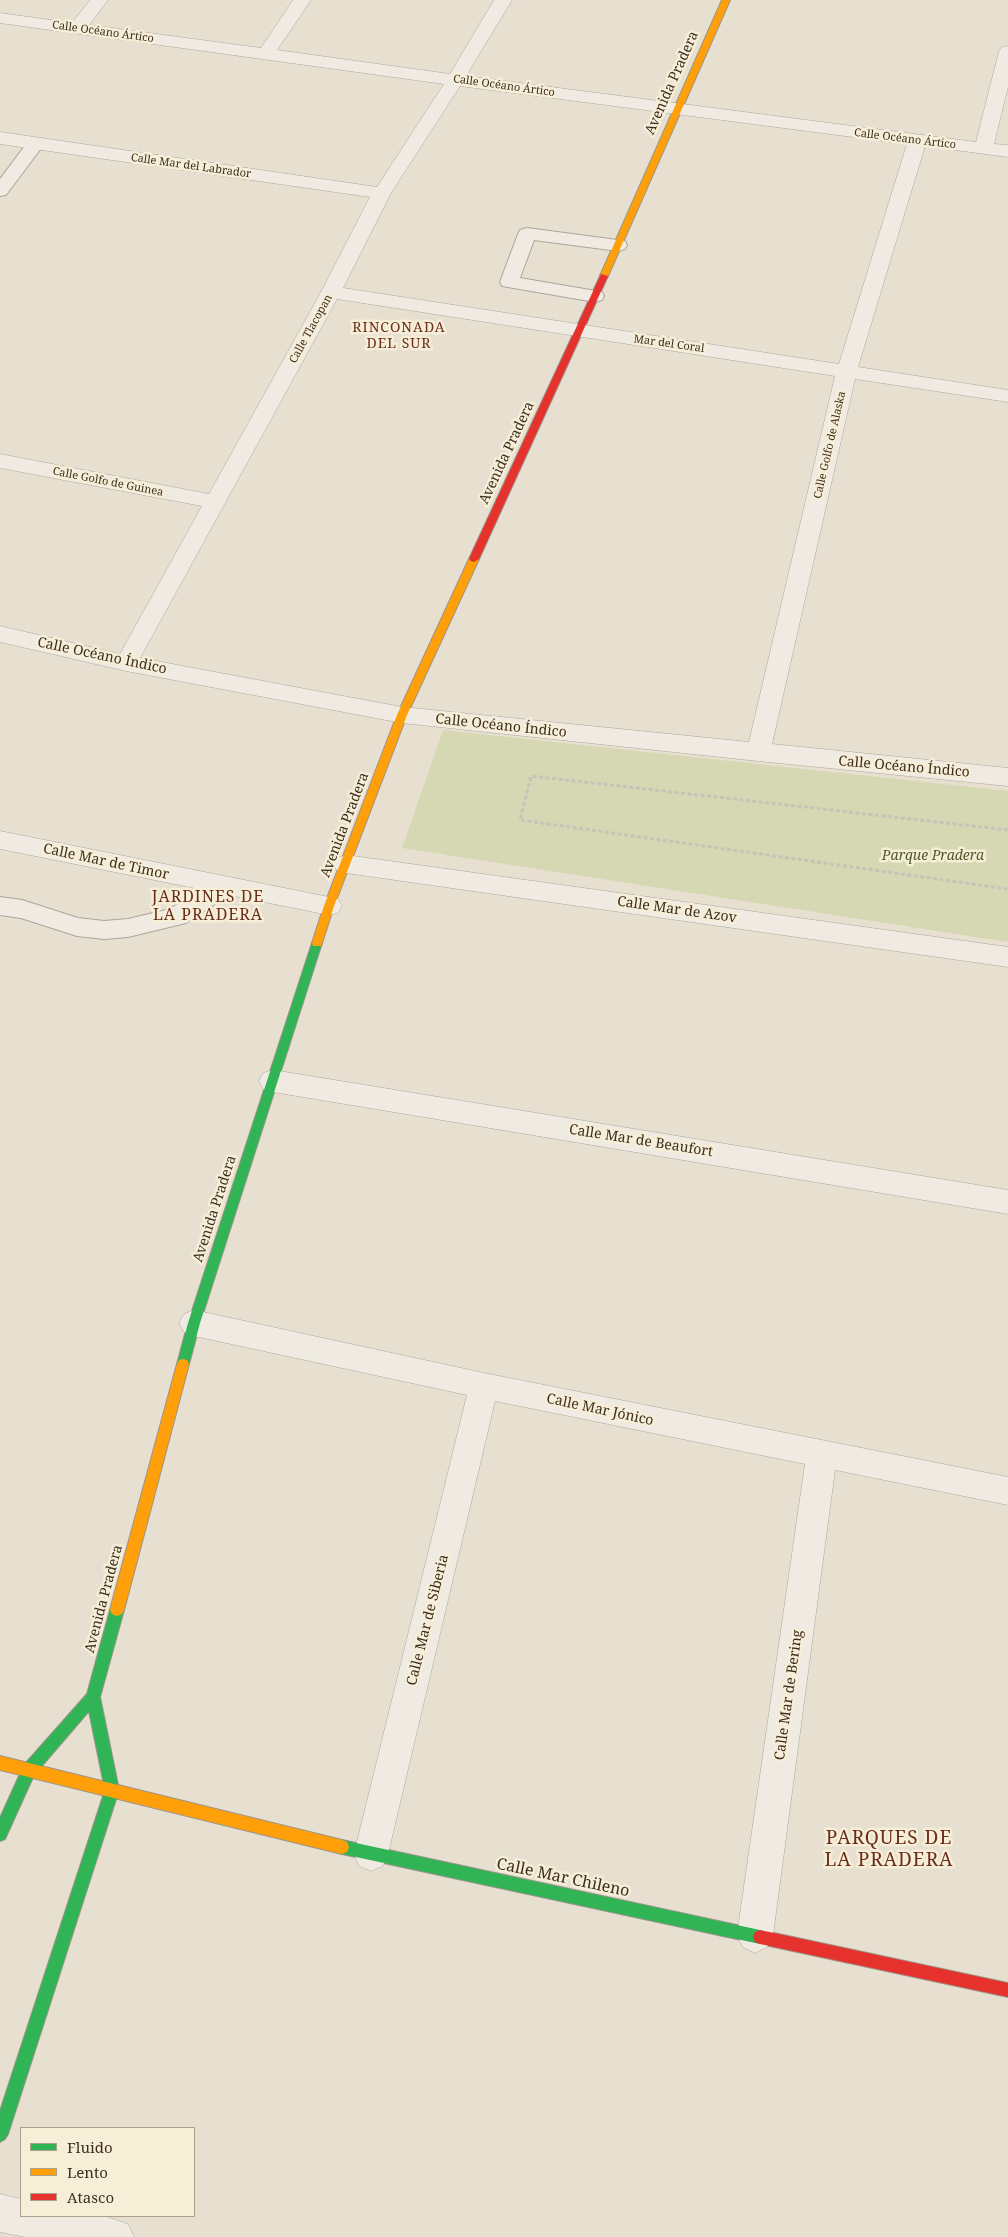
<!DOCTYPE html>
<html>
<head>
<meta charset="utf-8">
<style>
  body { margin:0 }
  #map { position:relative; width:1008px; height:2237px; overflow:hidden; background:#e7e0d1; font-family:"Noto Serif",serif }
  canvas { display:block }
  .legend { position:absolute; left:20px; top:2127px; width:175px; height:90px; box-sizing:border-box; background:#f7eed8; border:1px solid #ada18e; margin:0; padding:6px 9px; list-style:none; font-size:15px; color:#3d2e20 }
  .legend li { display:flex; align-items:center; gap:10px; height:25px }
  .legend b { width:25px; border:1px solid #ada18e }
</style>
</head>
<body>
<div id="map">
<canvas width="1008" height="2237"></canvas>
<ul class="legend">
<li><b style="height:6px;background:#30b455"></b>Fluido</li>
<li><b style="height:6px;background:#ff9f0a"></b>Lento</li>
<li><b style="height:6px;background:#e5322d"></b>Atasco</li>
</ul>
</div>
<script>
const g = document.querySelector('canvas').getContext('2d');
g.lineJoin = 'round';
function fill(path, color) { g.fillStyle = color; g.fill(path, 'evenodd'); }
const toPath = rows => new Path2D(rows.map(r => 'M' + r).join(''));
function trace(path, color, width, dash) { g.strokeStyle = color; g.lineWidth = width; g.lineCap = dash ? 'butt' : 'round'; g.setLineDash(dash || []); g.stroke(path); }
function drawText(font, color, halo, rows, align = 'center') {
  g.font = font + ' "Noto Serif",serif'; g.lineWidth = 5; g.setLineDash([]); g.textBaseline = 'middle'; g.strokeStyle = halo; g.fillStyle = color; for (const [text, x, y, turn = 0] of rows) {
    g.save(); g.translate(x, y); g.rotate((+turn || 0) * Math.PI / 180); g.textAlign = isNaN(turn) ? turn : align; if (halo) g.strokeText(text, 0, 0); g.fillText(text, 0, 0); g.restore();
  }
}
fill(toPath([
  [443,730,1008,791,1008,942,402,848]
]), '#d6d7b3');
const lane = toPath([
  [36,138,42,139,45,143,6,195,0,196,0,179,30,139,36,138],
  [527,228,625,241,627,245,625,249,618,251,534,240,520,278,602,292,604,296,602,300,595,302,502,286,500,282,518,234,520,230,527,228],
  [224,877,233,880,236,886,233,892,186,923,128,937,104,939,77,936,21,918,0,915,0,897,22,900,78,918,104,921,128,919,170,909,215,880,224,877]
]);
const street = toPath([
  [90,0,108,0,89,25,261,48,293,0,311,0,277,50,450,74,494,0,512,0,466,76,976,142,999,51,1002,47,1008,46,1008,87,994,144,1008,145,1008,157,925,146,858,367,1008,390,1008,402,855,379,772,744,1008,768,1008,786,758,761,402,723,126,671,0,642,0,626,120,654,202,506,0,468,0,454,209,494,321,292,370,197,0,144,0,132,377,187,444,84,0,23,0,13,72,23,90,0],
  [460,86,907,144,839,364,343,288,391,193,460,86],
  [337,299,835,376,749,742,402,707,140,658,337,299],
  [0,831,329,897,338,899,342,906,338,913,329,915,0,849,0,831],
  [346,855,1008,947,1008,967,346,873,337,870,333,864,337,858,346,855],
  [273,1070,1008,1190,1008,1214,273,1092,263,1089,259,1081,263,1073,273,1070],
  [194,1310,484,1373,1008,1477,1008,1505,835,1470,773,1935,767,1947,755,1953,743,1947,737,1935,805,1464,495,1401,388,1854,383,1866,371,1871,359,1866,354,1854,467,1395,194,1336,184,1332,179,1323,184,1314,194,1310],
  [0,2194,21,2199,21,2216,104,2216,128,2224,134,2237,25,2237,0,2232,0,2194]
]);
const fast = toPath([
  [317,939,322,943,200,1323,189,1364,187,1368,183,1369,179,1368,177,1364,188,1323,312,943,317,939],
  [117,1604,122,1606,124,1610,100,1697,119,1790,8,2134,5,2139,0,2142,0,2111,105,1790,89,1711,34,1775,5,1839,0,1841,0,1818,24,1765,87,1694,110,1610,112,1606,117,1604],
  [342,1840,760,1930,765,1932,767,1937,765,1942,760,1944,342,1854,337,1852,335,1847,337,1842,342,1840]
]);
const slow = toPath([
  [722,0,730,0,608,276,601,278,600,276,722,0],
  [474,556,479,559,407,715,334,906,322,943,321,946,313,946,312,943,324,906,397,715,469,559,474,556],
  [183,1359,187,1360,189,1364,124,1610,122,1614,117,1616,112,1614,110,1610,177,1364,179,1360,183,1359],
  [0,1756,342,1840,347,1842,349,1847,347,1852,342,1854,0,1770,0,1756]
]);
const jam = toPath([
  [601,274,608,276,479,559,474,562,471,561,469,559,601,274],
  [760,1930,1008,1983,1008,1997,760,1944,755,1942,753,1937,755,1932,760,1930]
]);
trace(lane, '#ada599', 2);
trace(street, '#ada599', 1);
trace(fast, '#9c958a', 2);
trace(slow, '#9c958a', 2);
trace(jam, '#9c958a', 2);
trace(toPath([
  [1008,830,531,776,520,820,1008,889]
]), '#c8c2b9', 3, [4, 2.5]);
fill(lane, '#efebe3');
fill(street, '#efebe3');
fill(fast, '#30b455');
fill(slow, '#ff9f0a');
fill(jam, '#e5322d');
drawText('11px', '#3d2e20', '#f7eed8', [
  ["Calle Océano Ártico",103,32,8],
  ["Calle Océano Ártico",504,86,8],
  ["Calle Océano Ártico",905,139,7],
  ["Calle Mar del Labrador",191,166,8],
  ["Calle Tlacopan",311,329,-61],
  ["Mar del Coral",669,344,8],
  ["Calle Golfo de Alaska",830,445,-77],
  ["Calle Golfo de Guinea",108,482,11]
]);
drawText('14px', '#3d2e20', '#f7eed8', [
  ["Avenida Pradera",672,83,-66],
  ["Avenida Pradera",507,453,-65],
  ["Calle Océano Índico",102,656,12],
  ["Calle Océano Índico",501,726,6],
  ["Calle Océano Índico",904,767,5],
  ["Avenida Pradera",345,825,-69],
  ["Calle Mar de Timor",106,862,12],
  ["Calle Mar de Azov",677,910,8],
  ["Calle Mar de Beaufort",641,1141,9],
  ["Avenida Pradera",215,1209,-72],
  ["Calle Mar Jónico",600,1410,12],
  ["Avenida Pradera",104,1599,-75],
  ["Calle Mar de Siberia",428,1620,-76],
  ["Calle Mar de Bering",789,1695,-82]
]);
g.letterSpacing = '1px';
drawText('14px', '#6b2e1e', '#f7eed8', [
  ["RINCONADA",399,328],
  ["DEL SUR",399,344]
]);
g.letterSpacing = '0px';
drawText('italic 14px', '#4d5a26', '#f7eed8', [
  ["Parque Pradera",933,856]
]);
g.letterSpacing = '1px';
drawText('16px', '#6b2e1e', '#f7eed8', [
  ["JARDINES DE",208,897],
  ["LA PRADERA",208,915]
]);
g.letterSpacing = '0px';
drawText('16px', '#3d2e20', '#f7eed8', [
  ["Calle Mar Chileno",563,1878,12]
]);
g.letterSpacing = '1px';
drawText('19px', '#6b2e1e', '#f7eed8', [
  ["PARQUES DE",889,1839],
  ["LA PRADERA",889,1861]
]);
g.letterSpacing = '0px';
</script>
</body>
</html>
